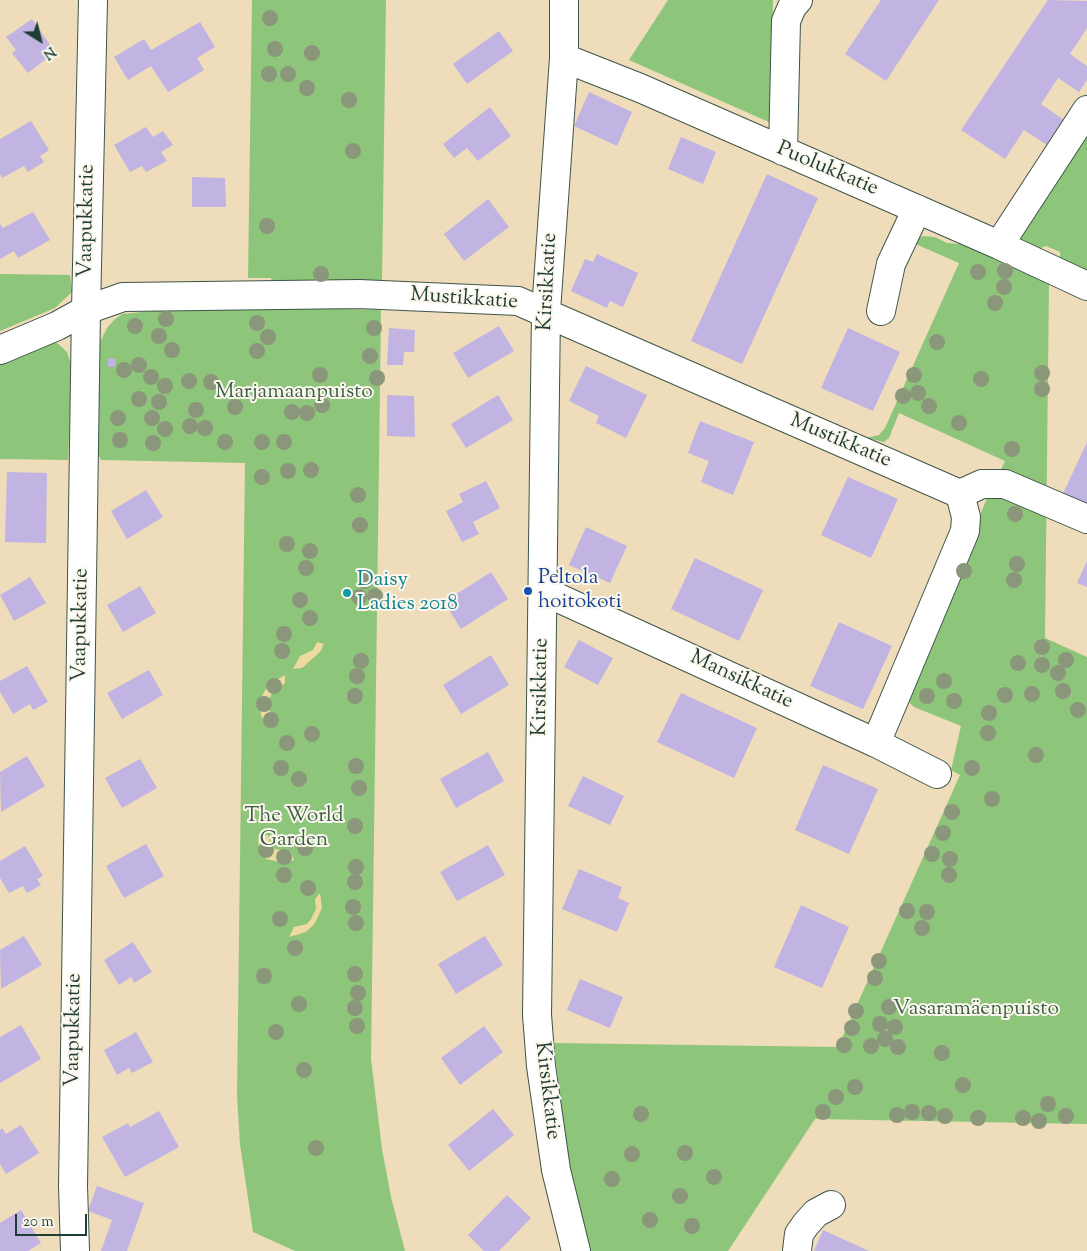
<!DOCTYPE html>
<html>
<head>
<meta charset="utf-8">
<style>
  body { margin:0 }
  #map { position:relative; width:1087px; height:1251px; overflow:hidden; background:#eedcba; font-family:"Sorts Mill Goudy",serif }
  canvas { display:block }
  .north { position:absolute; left:15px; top:15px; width:50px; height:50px; -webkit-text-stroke:4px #fbf7ec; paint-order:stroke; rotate:144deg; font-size:14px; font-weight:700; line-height:20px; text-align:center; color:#1f3d34 }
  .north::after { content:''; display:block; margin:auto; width:18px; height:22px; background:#1f3d34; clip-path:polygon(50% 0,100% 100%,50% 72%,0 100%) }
  .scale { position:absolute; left:15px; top:1214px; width:72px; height:22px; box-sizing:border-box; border:2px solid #1f3d34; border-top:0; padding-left:6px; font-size:15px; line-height:18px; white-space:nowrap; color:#1f3d34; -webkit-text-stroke:4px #fbf7ec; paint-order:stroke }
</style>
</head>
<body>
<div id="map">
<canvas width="1087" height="1251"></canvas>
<div class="north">N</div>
<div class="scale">20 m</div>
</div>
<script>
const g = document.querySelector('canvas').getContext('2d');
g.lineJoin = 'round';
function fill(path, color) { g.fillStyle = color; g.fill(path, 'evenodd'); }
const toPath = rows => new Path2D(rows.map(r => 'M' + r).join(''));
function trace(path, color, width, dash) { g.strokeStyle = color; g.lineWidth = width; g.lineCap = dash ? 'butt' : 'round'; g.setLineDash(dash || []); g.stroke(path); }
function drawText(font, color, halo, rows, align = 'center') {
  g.font = font + ' "Sorts Mill Goudy",serif'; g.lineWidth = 4; g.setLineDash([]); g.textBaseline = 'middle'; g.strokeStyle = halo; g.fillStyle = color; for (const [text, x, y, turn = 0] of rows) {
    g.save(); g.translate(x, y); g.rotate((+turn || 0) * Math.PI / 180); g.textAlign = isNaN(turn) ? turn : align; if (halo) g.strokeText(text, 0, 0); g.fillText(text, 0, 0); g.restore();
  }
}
fill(toPath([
  [252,0,386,0,382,281,352,280,349,286,273,285,271,278,248,278],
  [668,0,773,0,771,123,629,60],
  [1087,136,1087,273,1060,259,1060,252,1046,246,1036,250,1019,240,1020,235,1023,235],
  [923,236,935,237,947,243,970,245,1049,283,1045,638,1087,657,1087,1124,815,1119,728,1251,586,1251,569,1177,554,1043,838,1047,960,775,951,770,961,726,914,707,907,700,985,503,1005,461,899,413,889,438,884,442,866,438,879,435,885,428,959,263,911,242],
  [0,274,70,275,72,292,55,308,0,331],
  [340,306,343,309,381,310,371,1059,382,1149,391,1197,405,1251,295,1251,253,1232,240,1144,237,1096,245,463,101,460,95,448,98,346,107,328,114,320,122,314,184,308],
  [56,342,67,352,72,367,68,460,0,459,0,361,40,344]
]), '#8dc67a');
fill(toPath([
  [317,642,324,644,320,652,302,668,293,669,300,656,313,650],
  [285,675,285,683,272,693,269,700,270,712,277,717,277,724,271,728,261,716,260,700,268,685],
  [264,835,268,835,270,842,275,849,291,852,294,860,284,863,266,859,259,847,258,840],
  [320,893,322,908,315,923,306,932,289,937,294,927,307,924,311,919,316,909,315,899]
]), '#eeda9e');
fill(toPath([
  [881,0,939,0,886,81,845,54],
  [1048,0,1087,1,1087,28,1070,54,1087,66,1087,80,1079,92,1058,78,1041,104,1064,120,1047,145,1024,130,1005,159,961,130],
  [32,19,55,52,28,73,12,53,16,50,6,37],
  [200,22,215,47,197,58,204,70,168,92,151,66,128,80,114,57,144,39,151,50],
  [499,31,513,51,467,84,453,64],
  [589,92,632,112,617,146,574,126],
  [490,107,511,136,478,161,467,148,454,158,443,144],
  [31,121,49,150,40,156,44,162,28,172,24,166,2,178,0,174,0,139],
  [146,127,153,137,163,131,173,145,161,152,167,161,146,172,142,166,130,172,114,145],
  [681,137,716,152,703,184,668,169],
  [767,174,818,198,742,364,691,341],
  [192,177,225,178,226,207,192,207],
  [488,199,509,227,464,261,444,234],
  [33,212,50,240,18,258,14,251,0,259,0,224,3,228],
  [597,254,638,273,623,307,610,301,607,308,571,291,585,259,593,262],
  [499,326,514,351,468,378,453,353],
  [389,328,415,330,414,352,404,352,403,365,387,365],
  [848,328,900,352,873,411,821,388],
  [108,358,116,359,115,367,108,367],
  [586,366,647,395,626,438,596,423,599,416,569,401],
  [387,395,414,396,415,437,387,436],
  [498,395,513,420,466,448,451,424],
  [700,421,754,442,733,495,701,482,709,461,688,453],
  [1087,442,1087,510,1061,498],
  [7,472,47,473,46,543,5,542],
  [848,477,898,499,871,558,821,535],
  [486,481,500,508,473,522,479,534,462,542,446,511,463,502,459,494],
  [146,490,163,517,127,539,111,511],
  [586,527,627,546,610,583,569,565],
  [695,558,763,590,739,641,671,609],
  [1087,561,1087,587,1077,583],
  [491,572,508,599,461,629,444,602],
  [30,577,46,603,14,621,0,595],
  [140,586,156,613,123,632,107,605],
  [839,622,892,646,863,709,810,686],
  [579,640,613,658,598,685,564,667],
  [491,655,509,685,461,714,443,685],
  [27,666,48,702,33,710,30,704,13,714,0,692,0,681],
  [149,670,163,695,122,719,107,693],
  [681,693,757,728,734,778,657,742],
  [488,752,504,781,456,808,440,779],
  [27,756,45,786,1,812,0,772],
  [140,759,157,788,122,808,105,778],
  [823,765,878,789,849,854,795,830],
  [583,776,624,796,610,825,568,806],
  [146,844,164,876,124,898,106,866],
  [488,845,505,875,457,901,440,872],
  [25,846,43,876,37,879,41,885,27,893,23,886,9,893,0,878,0,861],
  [579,869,622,887,618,898,629,903,617,932,562,909],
  [801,905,849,927,822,988,774,967],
  [24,936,42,965,1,989,0,950],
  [485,936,503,965,456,994,438,964],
  [133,942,152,972,134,983,131,977,119,985,104,960],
  [580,979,623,997,610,1028,567,1010],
  [21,1025,41,1059,0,1083,0,1037],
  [484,1026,503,1052,460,1085,441,1058],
  [136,1032,153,1062,132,1073,129,1068,117,1075,104,1050],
  [493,1109,514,1135,469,1171,448,1145],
  [159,1111,179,1147,125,1177,102,1137,128,1123,130,1127],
  [21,1125,39,1153,6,1174,0,1164,0,1130,2,1128,6,1134],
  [97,1186,144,1203,127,1251,101,1251,112,1220,88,1211],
  [507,1195,531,1218,499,1251,484,1251,468,1235],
  [21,1210,41,1243,28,1251,0,1251,0,1223],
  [823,1230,869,1251,814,1251]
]), '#c1b4e2');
const minor = toPath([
  [564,0,564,58,546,311,537,1015,541,1066,556,1170,576,1251],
  [564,58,640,88,999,245,1087,286],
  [783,151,786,21,792,7,798,0],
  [999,245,1087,110],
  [881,311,891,264,917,209],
  [0,350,57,326,86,310,123,297,359,294,518,301,960,494],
  [960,494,982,484,1005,484,1087,519],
  [543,591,876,743,937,774],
  [876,743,965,531,966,517,960,494],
  [75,1251,73,1186,86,310,93,0],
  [797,1251,799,1234,806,1224,816,1213,831,1205]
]);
trace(minor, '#3e5548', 30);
trace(minor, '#fff', 28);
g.fillStyle = '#8b977a';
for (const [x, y] of [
  [270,18],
  [275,49],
  [312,53],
  [269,74],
  [288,74],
  [307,88],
  [349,100],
  [353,151],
  [267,226],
  [1005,271],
  [978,272],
  [321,274],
  [1004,287],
  [995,303],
  [166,319],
  [257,323],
  [135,326],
  [374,328],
  [159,336],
  [268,337],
  [937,342],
  [172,350],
  [257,351],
  [370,356],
  [139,365],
  [124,370],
  [1042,373],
  [320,375],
  [914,375],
  [151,377],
  [377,378],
  [981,379],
  [189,381],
  [211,382],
  [165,386],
  [1042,389],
  [918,393],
  [903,396],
  [139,399],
  [159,402],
  [322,405],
  [929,406],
  [235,407],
  [196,410],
  [292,412],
  [307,413],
  [118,418],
  [152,418],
  [959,423],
  [190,426],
  [205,428],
  [165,429],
  [120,440],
  [225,442],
  [262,442],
  [284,442],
  [153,443],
  [1012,449],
  [311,470],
  [288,471],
  [262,477],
  [358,495],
  [1015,514],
  [360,525],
  [287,544],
  [310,551],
  [1017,564],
  [306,568],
  [964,571],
  [1014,580],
  [365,581],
  [375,596],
  [359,597],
  [300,600],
  [310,618],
  [284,634],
  [1042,647],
  [282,651],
  [1066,660],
  [361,661],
  [1018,663],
  [1042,665],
  [1058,673],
  [357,676],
  [944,681],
  [274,686],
  [1063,691],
  [1032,694],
  [1005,695],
  [355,696],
  [927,696],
  [954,701],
  [264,704],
  [1078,710],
  [989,713],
  [271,720],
  [988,733],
  [312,734],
  [287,743],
  [1036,755],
  [356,766],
  [281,768],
  [972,768],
  [299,779],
  [359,788],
  [992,799],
  [952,812],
  [355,826],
  [943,833],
  [305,848],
  [266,850],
  [932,854],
  [284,857],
  [950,859],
  [356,867],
  [284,875],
  [949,875],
  [355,882],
  [308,888],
  [353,907],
  [907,911],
  [927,912],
  [280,919],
  [356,923],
  [922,928],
  [295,948],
  [879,961],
  [355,974],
  [264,976],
  [875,978],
  [358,993],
  [299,1004],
  [889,1007],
  [355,1008],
  [856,1011],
  [880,1024],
  [357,1026],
  [895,1027],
  [852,1028],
  [276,1032],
  [885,1039],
  [844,1045],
  [871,1046],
  [898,1047],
  [942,1053],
  [304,1070],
  [963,1085],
  [855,1087],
  [836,1097],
  [1048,1104],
  [823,1112],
  [912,1112],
  [929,1113],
  [641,1114],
  [897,1115],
  [945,1116],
  [1066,1116],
  [978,1118],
  [1023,1118],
  [1039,1121],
  [316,1148],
  [685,1153],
  [632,1154],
  [714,1177],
  [612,1179],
  [680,1196],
  [650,1220],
  [692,1226]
]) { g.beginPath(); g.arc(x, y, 8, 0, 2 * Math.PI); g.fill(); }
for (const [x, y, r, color] of [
  [528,591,5,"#1a4fb4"],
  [347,593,5,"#0f9aa8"]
]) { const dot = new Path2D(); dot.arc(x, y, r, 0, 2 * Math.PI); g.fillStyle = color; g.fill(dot); trace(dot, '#fbf7ec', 2); }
drawText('21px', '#1f3d34', '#fbf7ec', [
  ["Puolukkatie",827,170,23],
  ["Vaapukkatie",88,221,-89],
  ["Kirsikkatie",549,282,-87],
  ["Mustikkatie",464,300,4],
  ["Mustikkatie",840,442,23],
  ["Vaapukkatie",82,625,-89],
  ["Mansikkatie",741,681,25],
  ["Kirsikkatie",542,687,-89],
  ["Vaapukkatie",75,1030,-89],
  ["Kirsikkatie",546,1091,83]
]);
drawText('21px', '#3a5f46', '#fbf7ec', [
  ["Marjamaanpuisto",294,393],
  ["The World",294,817],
  ["Garden",294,841],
  ["Vasaramäenpuisto",976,1010]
]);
drawText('21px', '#164399', '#fbf7ec', [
  ["Peltola",538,579],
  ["hoitokoti",538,603]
], 'left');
drawText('21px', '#0d838f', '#fbf7ec', [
  ["Daisy",357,581],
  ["Ladies 2018",357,605]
], 'left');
</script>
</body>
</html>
